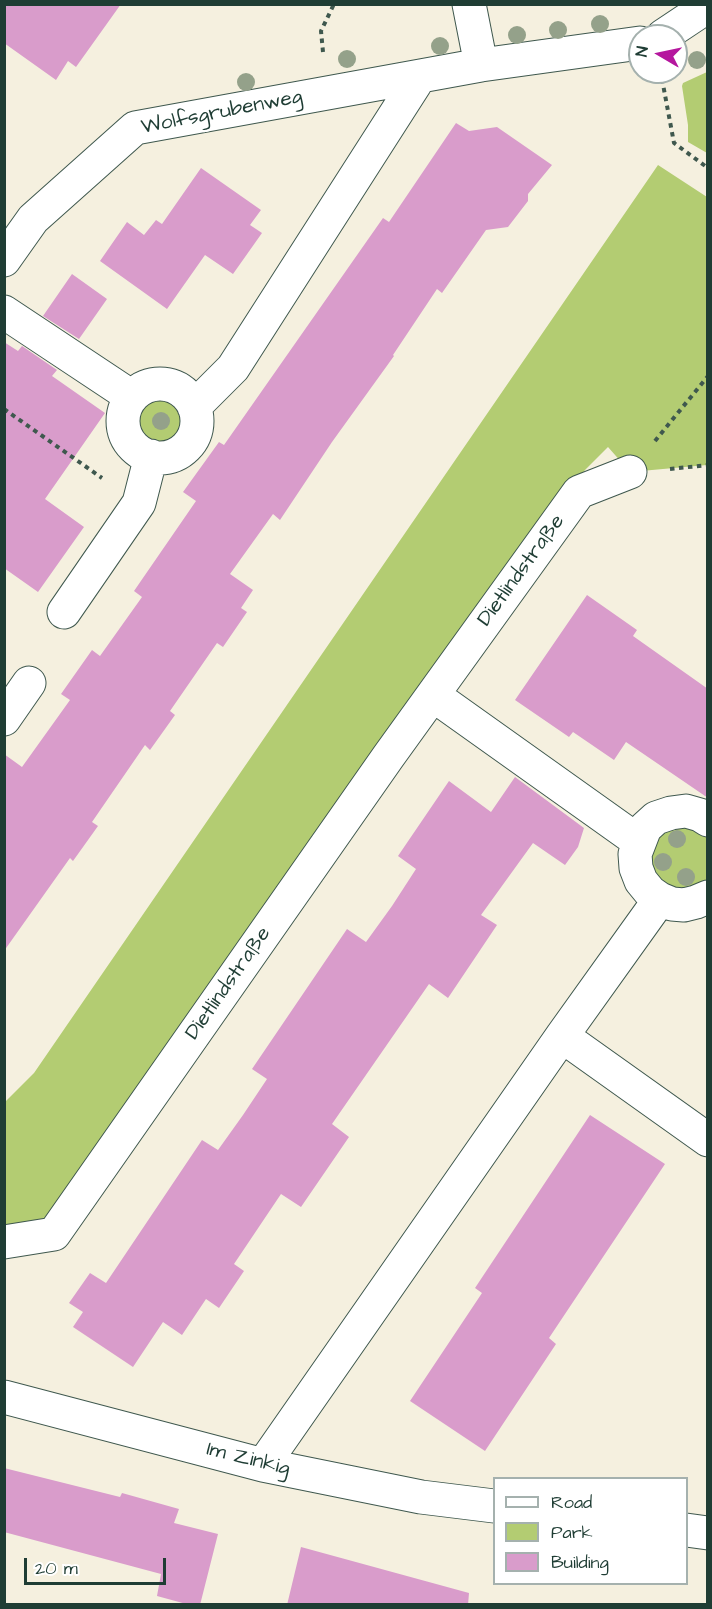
<!DOCTYPE html>
<html>
<head>
<meta charset="utf-8">
<style>
  body { margin:0 }
  #map { position:relative; width:712px; height:1609px; overflow:hidden; background:#f5f0df; font-family:"Architects Daughter",sans-serif }
  canvas { display:block }
  .frame { position:absolute; inset:0; border:6px solid #1f3d34; pointer-events:none }
  .legend { position:absolute; left:493px; top:1477px; width:195px; height:108px; box-sizing:border-box; background:#fff; border:2px solid #a5b1ae; margin:0; padding:8px 10px; list-style:none; font-size:18px; color:#1f3d34 }
  .legend li { display:flex; align-items:center; gap:12px; height:30px }
  .legend b { width:30px; border:2px solid #a5b1ae }
  .north { position:absolute; left:628px; top:24px; width:60px; height:60px; box-sizing:border-box; background:#fff; border:2px solid #a5b1ae; border-radius:50%; rotate:279deg; font-size:16px; font-weight:700; line-height:24px; text-align:center; color:#1f3d34 }
  .north::after { content:''; display:block; margin:auto; width:21px; height:27px; background:#b5179e; clip-path:polygon(50% 0,100% 100%,50% 72%,0 100%) }
  .scale { position:absolute; left:24px; top:1558px; width:142px; height:27px; box-sizing:border-box; border:3px solid #1f3d34; border-top:0; padding-left:8px; font-size:18px; line-height:21px; white-space:nowrap; color:#1f3d34; -webkit-text-stroke:4px #fff; paint-order:stroke }
</style>
</head>
<body>
<div id="map">
<canvas width="712" height="1609"></canvas>
<div class="frame"></div>
<ul class="legend">
<li><b style="height:8px;background:#fff"></b>Road</li>
<li><b style="height:16px;background:#b3cc72"></b>Park</li>
<li><b style="height:16px;background:#d99ccb"></b>Building</li>
</ul>
<div class="north">N</div>
<div class="scale">20 m</div>
</div>
<script>
const g = document.querySelector('canvas').getContext('2d');
g.lineJoin = 'round';
function fill(path, color) { g.fillStyle = color; g.fill(path, 'evenodd'); }
const toPath = rows => new Path2D(rows.map(r => 'M' + r).join(''));
function trace(path, color, width, dash) { g.strokeStyle = color; g.lineWidth = width; g.lineCap = dash ? 'butt' : 'round'; g.setLineDash(dash || []); g.stroke(path); }
function drawText(font, color, halo, rows, align = 'center') {
  g.font = font + ' "Architects Daughter",sans-serif'; g.lineWidth = 4.5; g.setLineDash([]); g.textBaseline = 'middle'; g.strokeStyle = halo; g.fillStyle = color; for (const [text, x, y, turn = 0] of rows) {
    g.save(); g.translate(x, y); g.rotate((+turn || 0) * Math.PI / 180); g.textAlign = isNaN(turn) ? turn : align; if (halo) g.strokeText(text, 0, 0); g.fillText(text, 0, 0); g.restore();
  }
}
fill(toPath([
  [707,72,707,153,688,142,688,125,682,86,683,83],
  [658,165,707,197,707,465,630,472,608,447,585,470,47,1222,5,1229,5,1102,34,1073],
  '124 421a36 36 0 1 1 72 0a36 36 0 1 1-72 0Z',
  [707,820,707,897,672,904,638,841,645,828]
]), '#b3cc72');
fill(toPath([
  [4,4,121,4,76,67,68,61,56,80,4,43],
  [456,123,469,131,497,127,552,165,528,194,528,201,508,227,486,230,442,293,437,289,393,355,394,356,332,442,280,520,273,514,230,574,253,590,241,608,247,612,223,647,217,643,170,711,175,715,150,750,145,745,92,822,98,826,73,861,70,858,4,951,4,754,22,767,70,700,61,694,92,650,100,656,142,597,134,591,196,501,183,492,219,442,224,445,383,218,389,222],
  [201,168,261,210,250,225,262,233,233,274,205,255,167,309,100,261,127,222,144,235,156,220,162,224],
  [72,274,107,299,79,339,43,316],
  [4,342,18,351,22,346,57,370,52,376,105,413,45,499,84,527,38,592,4,568],
  [587,595,637,630,633,636,708,689,708,798,626,742,614,760,573,732,569,737,515,700],
  [515,777,584,828,578,847,565,865,533,843,481,915,497,925,448,998,429,984,332,1124,349,1137,301,1207,281,1194,234,1264,244,1271,219,1308,206,1299,182,1335,163,1322,133,1367,73,1327,83,1312,69,1303,90,1273,106,1283,202,1140,218,1150,243,1115,267,1079,252,1069,347,929,366,942,392,906,416,869,398,856,449,781,491,812],
  [590,1115,665,1164,549,1338,556,1344,485,1451,410,1401,482,1293,475,1288],
  [4,1468,120,1497,122,1493,179,1509,174,1523,218,1534,200,1605,190,1605,157,1596,161,1574,4,1532],
  [301,1547,469,1593,468,1605,287,1605]
]), '#d99ccb');
const minor = toPath([
  [469,4,481,65],
  [663,36,708,6],
  [4,260,33,219,135,128,481,65,640,43],
  [4,312,132,397],
  '123 421a37 37 0 1 1 74 0a37 37 0 1 1-74 0Z',
  [194,407,233,368,420,76],
  [64,612,139,503,151,456],
  [433,695,638,841],
  [4,719,29,683],
  [708,820,700,815,686,811,671,813,656,818,645,828,635,854,636,868,641,881,650,892,660,899,672,904,684,905,696,902,708,897],
  [562,1036,708,1140],
  [4,1242,54,1234,388,757,579,492,630,472],
  [4,1397,263,1465,421,1497,494,1506],
  [263,1465,562,1036,660,899],
  [686,1530,708,1533]
]);
trace(minor, '#3f584e', 35);
trace(toPath([
  [323,52,321,31,334,4],
  [662,79,674,143,708,168],
  [4,409,102,478],
  [655,441,708,376],
  [670,469,708,465]
]), '#3f584e', 4, [4.5, 4.5]);
trace(minor, '#fff', 33);
g.fillStyle = '#94a18a';
for (const [x, y] of [
  [600,24],
  [558,30],
  [517,35],
  [440,46],
  [347,59],
  [697,60],
  [246,82],
  [161,421],
  [677,839],
  [663,862],
  [686,877]
]) { g.beginPath(); g.arc(x, y, 9, 0, 2 * Math.PI); g.fill(); }
drawText('21px', '#1f3d34', '#fff', [
  ["Wolfsgrubenweg",222,113,-11],
  ["Dietlindstraße",522,571,-54],
  ["Dietlindstraße",229,984,-55],
  ["Im Zinkig",248,1460,14]
]);
</script>
</body>
</html>
